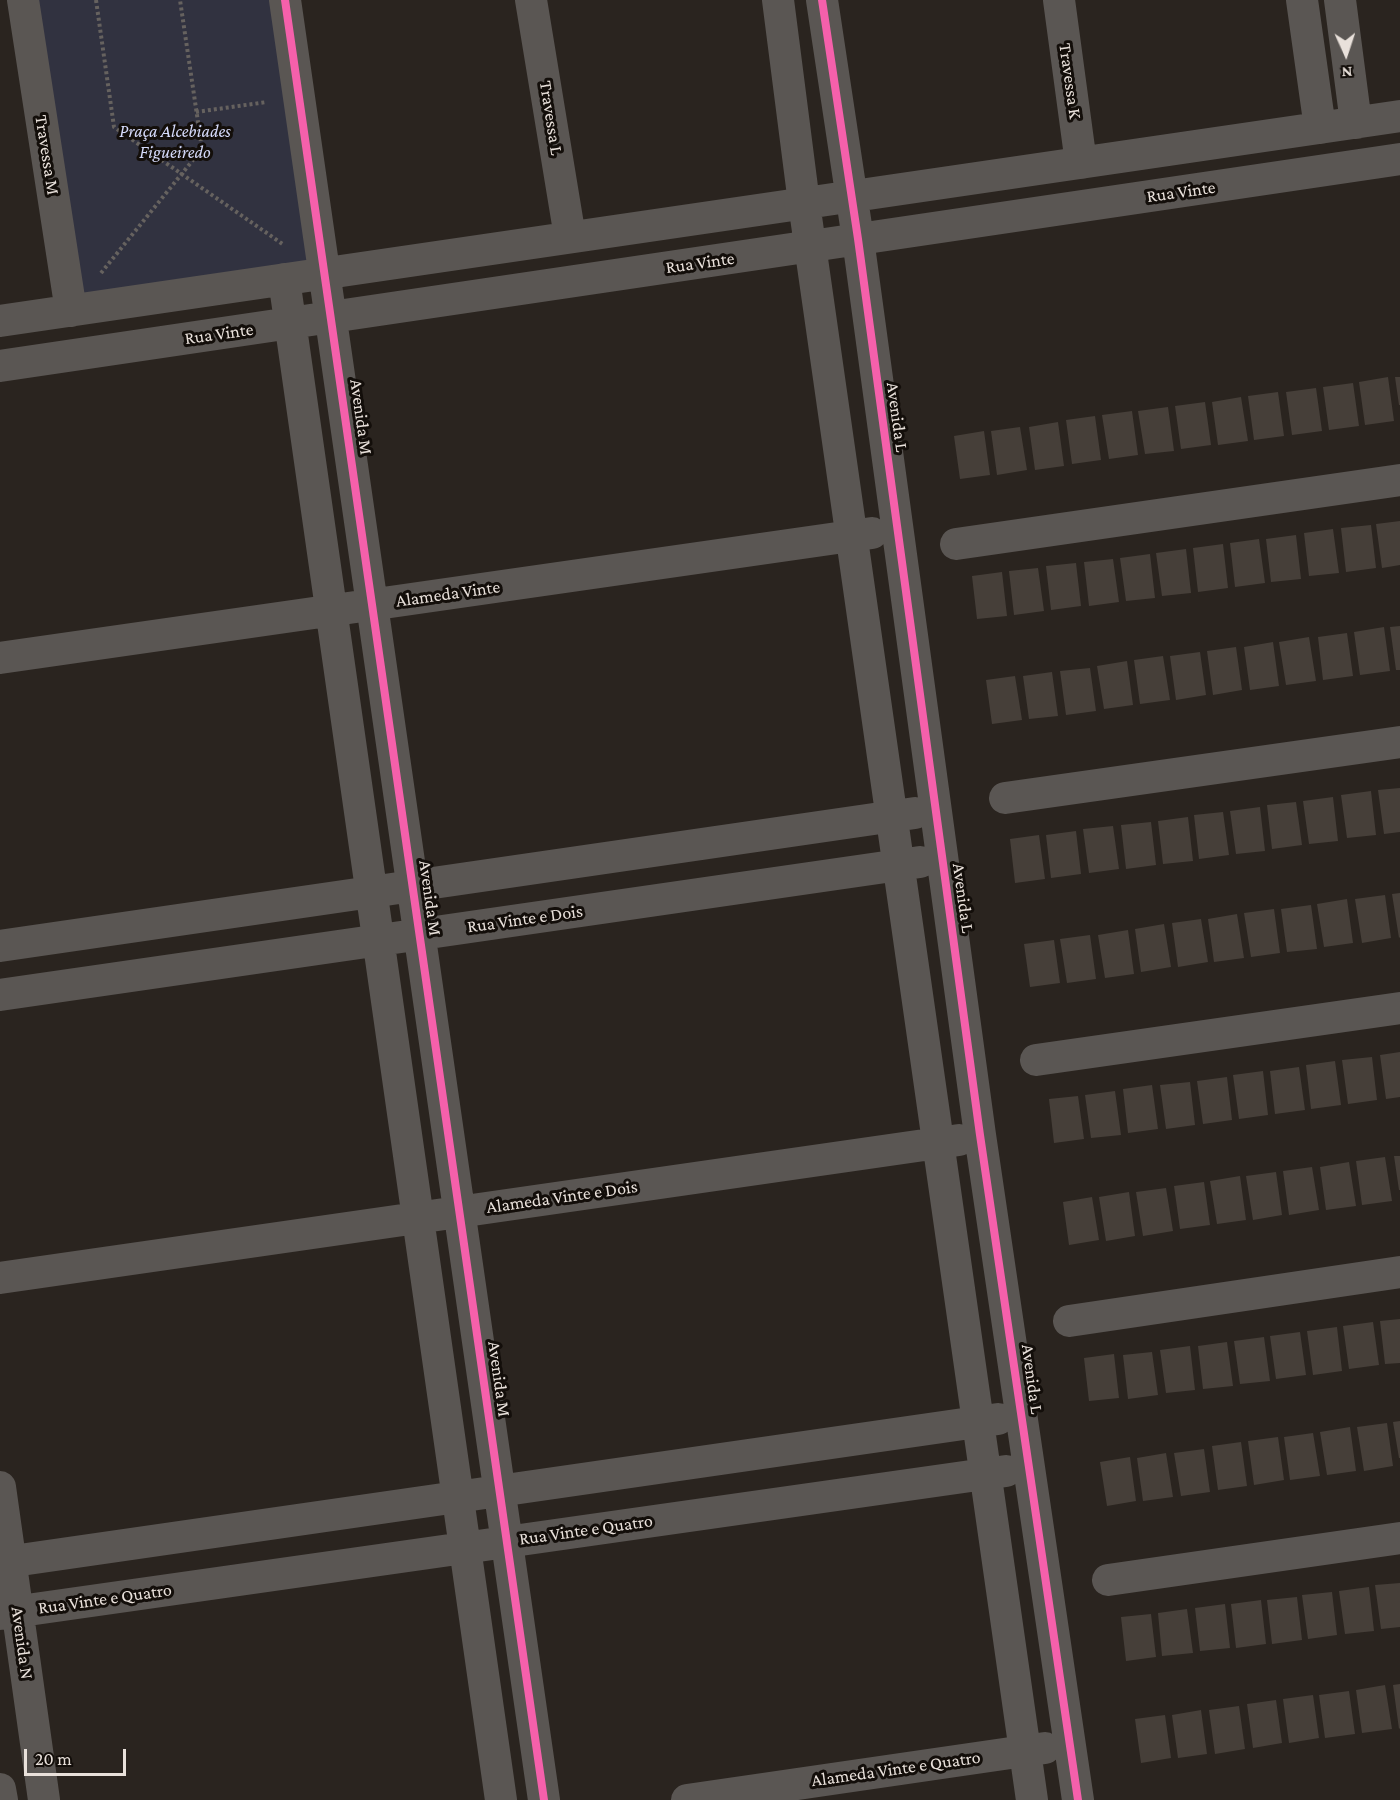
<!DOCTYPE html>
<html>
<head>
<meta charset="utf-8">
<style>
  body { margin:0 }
  #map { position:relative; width:1400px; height:1800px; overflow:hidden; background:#2a241f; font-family:"Crimson Pro",serif }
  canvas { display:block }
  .north { position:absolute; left:1316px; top:24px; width:60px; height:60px; -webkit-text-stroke:4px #130e0a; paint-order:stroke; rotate:177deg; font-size:16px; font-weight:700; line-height:24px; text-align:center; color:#e9e1db }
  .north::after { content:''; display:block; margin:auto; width:21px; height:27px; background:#e9e1db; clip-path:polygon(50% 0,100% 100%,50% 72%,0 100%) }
  .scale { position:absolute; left:24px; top:1749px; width:102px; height:27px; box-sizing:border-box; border:3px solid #e9e1db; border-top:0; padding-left:8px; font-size:18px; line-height:21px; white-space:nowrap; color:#e9e1db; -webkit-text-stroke:4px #130e0a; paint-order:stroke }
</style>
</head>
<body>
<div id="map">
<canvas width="1400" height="1800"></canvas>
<div class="north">N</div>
<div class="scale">20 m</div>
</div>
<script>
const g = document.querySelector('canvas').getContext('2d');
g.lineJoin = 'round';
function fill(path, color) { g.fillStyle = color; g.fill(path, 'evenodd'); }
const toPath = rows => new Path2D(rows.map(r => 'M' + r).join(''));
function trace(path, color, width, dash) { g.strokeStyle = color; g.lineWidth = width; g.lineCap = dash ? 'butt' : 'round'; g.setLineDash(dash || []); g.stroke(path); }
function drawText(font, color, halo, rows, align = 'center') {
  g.font = font + ' "Crimson Pro",serif'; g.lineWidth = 6; g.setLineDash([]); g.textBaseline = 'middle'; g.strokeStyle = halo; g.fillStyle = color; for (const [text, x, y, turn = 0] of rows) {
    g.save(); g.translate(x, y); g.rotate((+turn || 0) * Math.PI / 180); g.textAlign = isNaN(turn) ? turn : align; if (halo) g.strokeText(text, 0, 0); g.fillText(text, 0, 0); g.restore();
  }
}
fill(toPath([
  [23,0,285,0,325,273,70,310]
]), '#313240');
fill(toPath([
  [1388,377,1394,421,1365,425,1359,382],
  [1395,377,1400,377,1400,405,1399,405],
  [1353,383,1359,426,1329,430,1323,387],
  [1316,388,1322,431,1292,435,1286,392],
  [1278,392,1284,436,1254,440,1248,396],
  [1241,397,1248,441,1218,445,1212,402],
  [1205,402,1211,445,1181,449,1175,406],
  [1168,407,1174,451,1145,454,1138,411],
  [1132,411,1138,455,1109,459,1102,415],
  [1095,416,1101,460,1072,464,1066,420],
  [1058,422,1064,466,1035,470,1029,427],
  [1020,427,1027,470,997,475,991,431],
  [984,431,990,475,960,479,954,436],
  [1400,521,1400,565,1382,568,1376,524],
  [1371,525,1376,568,1346,572,1341,528],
  [1333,529,1339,573,1309,576,1304,533],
  [1296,535,1301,579,1271,582,1266,539],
  [1259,539,1265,583,1235,587,1230,543],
  [1223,544,1228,588,1198,592,1193,548],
  [1186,549,1191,593,1162,596,1156,553],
  [1150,554,1155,598,1126,601,1120,558],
  [1113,559,1119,602,1089,606,1084,562],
  [1076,563,1081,606,1051,610,1046,566],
  [1038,568,1044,611,1014,615,1009,571],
  [1002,572,1007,616,977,619,972,576],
  [1400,626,1400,670,1396,670,1390,627],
  [1384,627,1390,671,1360,675,1354,632],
  [1347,633,1353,676,1323,680,1318,637],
  [1309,637,1316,681,1286,685,1279,642],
  [1273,642,1279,686,1250,690,1244,647],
  [1236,647,1242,690,1213,695,1207,651],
  [1200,652,1206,695,1176,700,1170,656],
  [1163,656,1170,700,1140,704,1134,660],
  [1127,661,1133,705,1104,709,1097,666],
  [1090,668,1096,711,1066,715,1060,671],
  [1052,672,1058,716,1029,719,1023,676],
  [1015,676,1022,720,992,724,986,680],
  [1400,788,1400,832,1384,834,1378,790],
  [1371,791,1376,835,1347,838,1341,795],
  [1333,797,1338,841,1309,844,1303,801],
  [1296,802,1302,845,1272,849,1267,805],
  [1260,807,1265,851,1236,854,1230,811],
  [1223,812,1229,855,1199,859,1194,815],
  [1188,817,1193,861,1163,864,1158,821],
  [1151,822,1156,865,1126,869,1121,825],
  [1113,826,1119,869,1089,873,1083,829],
  [1076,831,1081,874,1051,878,1046,835],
  [1039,835,1045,879,1015,883,1010,839],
  [1400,893,1400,937,1399,938,1392,894],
  [1385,895,1391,938,1362,943,1355,899],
  [1347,899,1353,943,1324,947,1317,904],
  [1311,905,1317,949,1287,952,1281,909],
  [1274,909,1280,953,1251,957,1244,913],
  [1237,914,1244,958,1214,962,1208,919],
  [1201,919,1208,962,1178,967,1172,923],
  [1164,924,1171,967,1141,972,1135,929],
  [1128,930,1134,974,1105,978,1098,935],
  [1090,935,1096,979,1067,983,1060,939],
  [1054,940,1060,983,1030,987,1024,944],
  [1400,1052,1400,1097,1386,1099,1380,1055],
  [1372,1057,1377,1100,1348,1104,1342,1060],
  [1335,1061,1341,1105,1311,1109,1306,1065],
  [1299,1067,1305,1110,1275,1114,1270,1071],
  [1263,1071,1268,1115,1239,1119,1233,1075],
  [1227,1077,1232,1120,1203,1124,1197,1081],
  [1190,1082,1195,1125,1166,1129,1160,1085],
  [1152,1085,1158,1129,1128,1133,1123,1089],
  [1115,1091,1121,1135,1091,1138,1085,1095],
  [1078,1096,1084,1139,1054,1143,1049,1099],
  [1394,1156,1400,1156,1400,1190,1399,1190],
  [1385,1157,1392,1201,1362,1205,1356,1161],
  [1349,1162,1356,1206,1326,1210,1320,1167],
  [1312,1167,1319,1210,1289,1215,1283,1171],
  [1276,1172,1282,1215,1253,1220,1246,1176],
  [1240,1176,1246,1220,1217,1224,1210,1181],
  [1204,1182,1210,1225,1180,1229,1174,1186],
  [1166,1188,1173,1231,1143,1236,1136,1192],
  [1129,1192,1135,1236,1106,1241,1099,1197],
  [1092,1197,1099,1240,1069,1245,1063,1202],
  [1400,1319,1400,1363,1385,1364,1380,1321],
  [1373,1322,1379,1365,1349,1369,1343,1326],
  [1337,1327,1342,1371,1313,1375,1307,1331],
  [1300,1332,1306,1375,1276,1379,1270,1336],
  [1264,1337,1270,1381,1240,1384,1234,1341],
  [1227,1342,1233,1386,1203,1389,1198,1346],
  [1190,1346,1195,1390,1166,1393,1160,1350],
  [1152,1352,1158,1395,1128,1399,1123,1355],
  [1114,1354,1119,1398,1089,1401,1084,1358],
  [1400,1421,1400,1458,1399,1458,1393,1422],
  [1387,1423,1393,1466,1364,1471,1357,1427],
  [1350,1427,1356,1471,1327,1475,1320,1432],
  [1313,1433,1320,1476,1290,1480,1284,1437],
  [1278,1437,1284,1480,1254,1485,1248,1441],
  [1241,1442,1247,1486,1218,1490,1212,1446],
  [1204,1449,1210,1492,1181,1496,1174,1453],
  [1166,1453,1173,1497,1143,1501,1137,1458],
  [1130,1457,1136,1501,1107,1506,1100,1462],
  [1400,1583,1400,1627,1381,1629,1375,1585],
  [1369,1587,1374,1631,1345,1634,1339,1591],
  [1332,1592,1337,1635,1308,1639,1302,1595],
  [1297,1597,1302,1640,1272,1644,1267,1600],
  [1261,1600,1266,1644,1236,1648,1231,1604],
  [1225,1604,1230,1648,1200,1651,1195,1608],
  [1187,1609,1193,1653,1162,1656,1158,1613],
  [1151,1614,1156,1657,1126,1661,1121,1617],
  [1400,1684,1400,1728,1399,1729,1393,1685],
  [1385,1685,1392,1729,1362,1733,1356,1690],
  [1349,1691,1355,1734,1325,1738,1319,1695],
  [1313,1695,1319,1738,1289,1743,1283,1699],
  [1276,1700,1282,1743,1253,1748,1247,1704],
  [1239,1706,1245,1749,1215,1754,1209,1710],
  [1201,1710,1207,1754,1178,1758,1172,1715],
  [1165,1715,1171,1758,1141,1763,1135,1719]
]), '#463f39');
trace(toPath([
  [96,0,114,127,284,245],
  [196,112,267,102],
  [101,273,202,149,180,0]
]), '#66625f', 4, [3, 3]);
trace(toPath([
  [23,0,71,311],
  [285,0,544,1800],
  [531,0,570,237],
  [778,0,804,203,1032,1800],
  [822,0,858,239,980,1135,1078,1800],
  [1059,0,1081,163],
  [1302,0,1320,128],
  [1340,0,1356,123],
  [284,279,501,1800],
  [0,321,1400,116],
  [0,366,1400,159],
  [956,544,1400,480],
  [0,658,872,533],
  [1005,798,1400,742],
  [0,946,915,813],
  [0,995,920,862],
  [1036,1060,1400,1008],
  [0,1278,959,1140],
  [1069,1321,1400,1272],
  [0,1487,44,1800],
  [0,1563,998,1419],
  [1108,1580,1400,1538],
  [0,1614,1006,1471],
  [0,1789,2,1800],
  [687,1800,1045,1748]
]), '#5a5653', 32);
trace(toPath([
  [285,0,544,1800],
  [822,0,858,239,980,1135,1078,1800]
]), '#f560ab', 8);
drawText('18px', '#e9e1db', '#130e0a', [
  ["Travessa K",1070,81,82],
  ["Travessa L",551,118,81],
  ["Travessa M",47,155,81],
  ["Rua Vinte",1181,192,-8],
  ["Rua Vinte",700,263,-8],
  ["Rua Vinte",219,334,-8],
  ["Avenida M",361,417,82],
  ["Avenida L",897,417,82],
  ["Alameda Vinte",448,594,-8],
  ["Avenida M",430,898,82],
  ["Avenida L",963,898,82],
  ["Rua Vinte e Dois",525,919,-8],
  ["Alameda Vinte e Dois",562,1197,-8],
  ["Avenida M",499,1379,82],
  ["Avenida L",1032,1379,82],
  ["Rua Vinte e Quatro",586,1530,-8],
  ["Rua Vinte e Quatro",105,1599,-8],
  ["Avenida N",22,1643,82],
  ["Alameda Vinte e Quatro",896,1769,-8]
]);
drawText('italic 18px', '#d5dafa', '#130e0a', [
  ["Praça Alcebiades",175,131],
  ["Figueiredo",175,152]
]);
</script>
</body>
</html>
